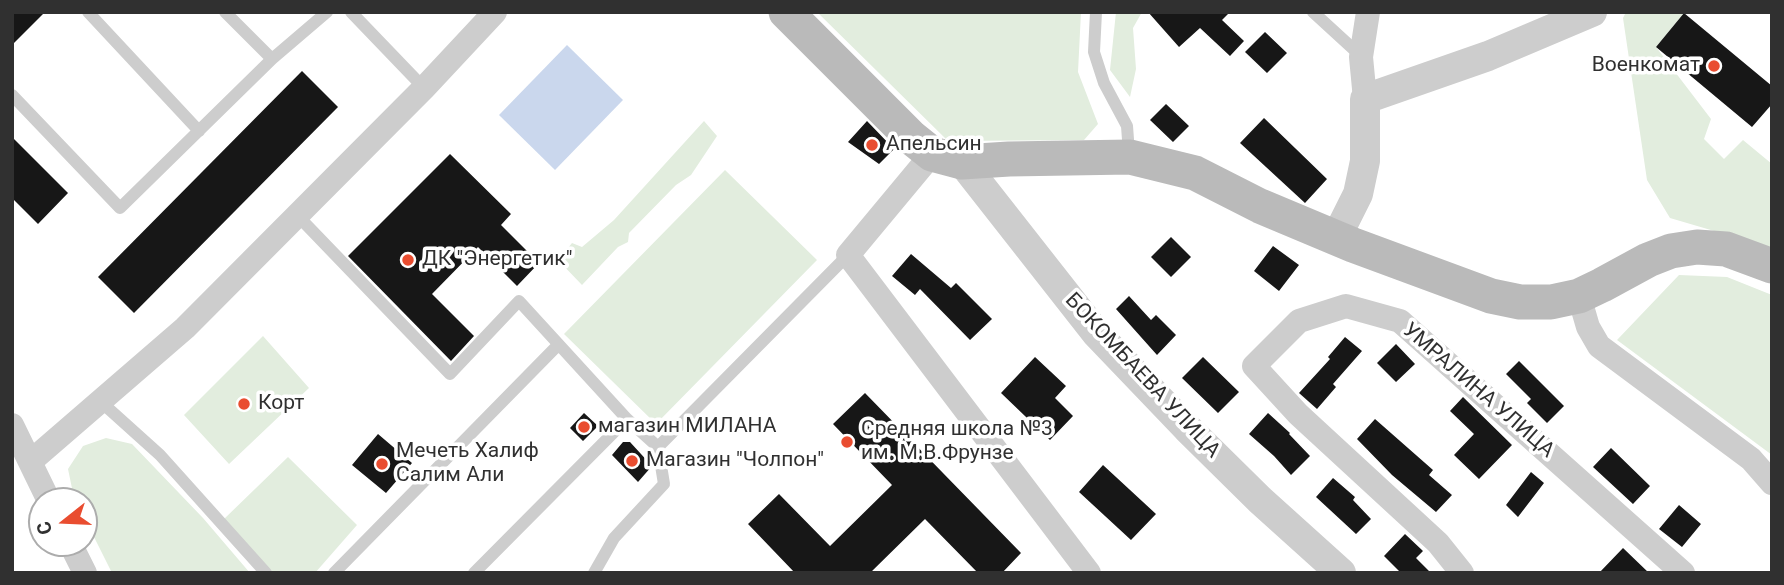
<!DOCTYPE html>
<html>
<head>
<meta charset="utf-8">
<style>
  body { margin:0 }
  #map { position:relative; width:1784px; height:585px; overflow:hidden; background:#fff; font-family:Roboto,sans-serif }
  canvas { display:block }
  .frame { position:absolute; inset:0; border:14px solid #303030; pointer-events:none }
  .north { position:absolute; left:28px; top:487px; width:70px; height:70px; box-sizing:border-box; background:#fff; border:2px solid #acacac; border-radius:50%; rotate:252deg; font-size:19px; font-weight:700; line-height:28px; text-align:center; color:#303030 }
  .north::after { content:''; display:block; margin:auto; width:24px; height:32px; background:#e94d30; clip-path:polygon(50% 0,100% 100%,50% 72%,0 100%) }
</style>
</head>
<body>
<div id="map">
<canvas width="1784" height="585"></canvas>
<div class="frame"></div>
<div class="north">С</div>
</div>
<script>
const g = document.querySelector('canvas').getContext('2d');
g.lineJoin = 'round';
function fill(path, color) { g.fillStyle = color; g.fill(path, 'evenodd'); }
const toPath = rows => new Path2D(rows.map(r => 'M' + r).join(''));
function trace(path, color, width, dash) { g.strokeStyle = color; g.lineWidth = width; g.lineCap = dash ? 'butt' : 'round'; g.setLineDash(dash || []); g.stroke(path); }
function drawText(font, color, halo, rows, align = 'center') {
  g.font = font + ' Roboto,sans-serif'; g.lineWidth = 7; g.setLineDash([]); g.textBaseline = 'middle'; g.strokeStyle = halo; g.fillStyle = color; for (const [text, x, y, turn = 0] of rows) {
    g.save(); g.translate(x, y); g.rotate((+turn || 0) * Math.PI / 180); g.textAlign = isNaN(turn) ? turn : align; if (halo) g.strokeText(text, 0, 0); g.fillText(text, 0, 0); g.restore();
  }
}
fill(toPath([
  [817,12,1081,12,1078,72,1098,124,1084,140,948,141],
  [1116,12,1142,12,1133,28,1136,69,1130,97,1110,70],
  [1626,12,1684,13,1656,47,1711,119,1704,139,1724,159,1743,140,1772,164,1772,248,1670,218,1647,180,1623,18],
  [704,121,717,136,691,175,676,185,629,233,628,242,618,247,582,285,558,260,572,243,582,247,614,220],
  [725,170,817,260,656,424,564,334],
  [1679,275,1727,277,1772,295,1772,455,1617,340],
  [263,336,309,388,229,464,184,415],
  [106,438,132,444,203,518,250,573,112,573,84,517,84,501,76,501,74,498,68,469,83,446],
  [288,457,357,525,315,573,270,573,224,519]
]), '#e2edde');
fill(toPath([
  [567,45,623,100,555,170,499,115]
]), '#cad7ed');
fill(toPath([
  [12,12,45,12,12,45],
  [1148,12,1230,12,1222,20,1244,41,1230,56,1200,28,1179,47],
  [1684,13,1772,86,1772,104,1752,127,1656,47],
  [1265,32,1287,53,1267,73,1245,52],
  [302,71,338,107,134,313,98,277],
  [1166,104,1189,126,1173,142,1150,120],
  [1264,118,1327,179,1305,203,1240,143],
  [867,121,894,149,879,164,848,142],
  [12,137,68,193,38,224,12,198],
  [450,154,511,214,501,225,539,263,517,286,478,247,432,294,474,336,451,361,348,256],
  [1171,237,1191,257,1171,277,1151,257],
  [1273,246,1299,265,1279,291,1254,271],
  [911,254,951,288,956,283,992,319,970,340,920,289,915,295,892,276],
  [1129,296,1151,320,1156,315,1176,335,1157,355,1116,309],
  [1345,337,1362,351,1333,384,1336,387,1317,409,1299,393,1330,359,1328,357],
  [1396,344,1415,364,1396,382,1377,363],
  [1035,357,1066,386,1055,398,1073,416,1050,440,1001,393],
  [1203,357,1239,392,1218,413,1182,378],
  [1519,361,1564,406,1547,423,1527,403,1531,399,1506,374],
  [865,393,1021,553,1002,573,978,573,925,519,870,573,795,573,748,524,779,494,830,546,892,485,833,424],
  [1463,397,1512,445,1479,479,1454,455,1474,434,1450,411],
  [584,413,598,426,583,441,570,428],
  [1268,413,1290,433,1289,434,1310,456,1291,475,1274,456,1249,434],
  [1375,419,1433,470,1429,475,1452,495,1436,512,1392,475,1357,439],
  [378,434,412,463,386,493,352,465],
  [623,442,630,442,652,466,638,482,612,455],
  [1611,448,1650,486,1633,504,1593,467],
  [1103,465,1156,514,1131,540,1079,492],
  [1531,472,1544,483,1518,517,1506,505],
  [1333,478,1355,497,1353,500,1371,519,1356,534,1316,497],
  [1679,505,1701,524,1682,547,1659,529],
  [1405,534,1423,551,1416,558,1431,573,1401,573,1384,556],
  [1623,548,1649,573,1599,573]
]), '#171717');
trace(toPath([
  [88,12,199,131],
  [225,12,272,59,327,12],
  [351,12,424,88],
  [1096,12,1094,52,1104,83,1127,126,1129,153],
  [1313,12,1361,56],
  [12,95,120,208,272,59],
  [296,214,450,374,519,301,627,419,658,447,848,255],
  [100,401,160,455,266,573],
  [334,573,558,345],
  [474,573,627,419],
  [594,573,614,538,664,484,658,447]
]), '#cdcdcd', 12);
trace(toPath([
  [1365,99,1361,57,1368,12],
  [932,154,848,255,1089,573],
  [1579,296,1588,327,1599,346,1751,459,1772,483],
  [12,425,49,501],
  [30,462,185,328,424,88,495,12],
  [70,543,85,573],
  [1462,573,1438,543,1298,414,1254,366,1299,321,1346,306,1400,321,1683,573]
]), '#cdcdcd', 24);
trace(toPath([
  [962,162,1097,334,1187,428,1260,500,1341,573],
  [1336,238,1358,194,1365,161,1365,99,1488,56,1592,12]
]), '#cdcdcd', 30);
trace(toPath([
  [786,12,912,138,932,154,962,162,1009,159,1130,157,1195,173,1260,206,1353,245,1491,296,1520,302,1551,302,1579,296,1602,285,1648,260,1671,251,1697,247,1726,249,1772,266]
]), '#bababa', 35);
for (const [x, y, r, color] of [
  [1714,66,7,"#e94d30"],
  [872,145,7,"#e94d30"],
  [408,260,7,"#e94d30"],
  [244,404,7,"#e94d30"],
  [584,427,7,"#e94d30"],
  [847,442,7,"#e94d30"],
  [632,461,7,"#e94d30"],
  [382,464,7,"#e94d30"]
]) { const dot = new Path2D(); dot.arc(x, y, r, 0, 2 * Math.PI); g.fillStyle = color; g.fill(dot); trace(dot, '#fff', 2.5); }
drawText('21px', '#303030', '#fff', [
  ["Военкомат",1700,66,"right"],
  ["Апельсин",886,145],
  ["ДК \"Энергетик\"",422,260],
  ["Корт",258,404],
  ["магазин МИЛАНА",598,427],
  ["Средняя школа №3",861,430],
  ["им. М.В.Фрунзе",861,454],
  ["Мечеть Халиф",396,452],
  ["Салим Али",396,476],
  ["Магазин \"Чолпон\"",646,461]
], 'left');
drawText('21px', '#303030', '#fff', [
  ["БОКОМБАЕВА УЛИЦА",1142,376,47],
  ["УМРАЛИНА УЛИЦА",1478,391,41]
]);
</script>
</body>
</html>
